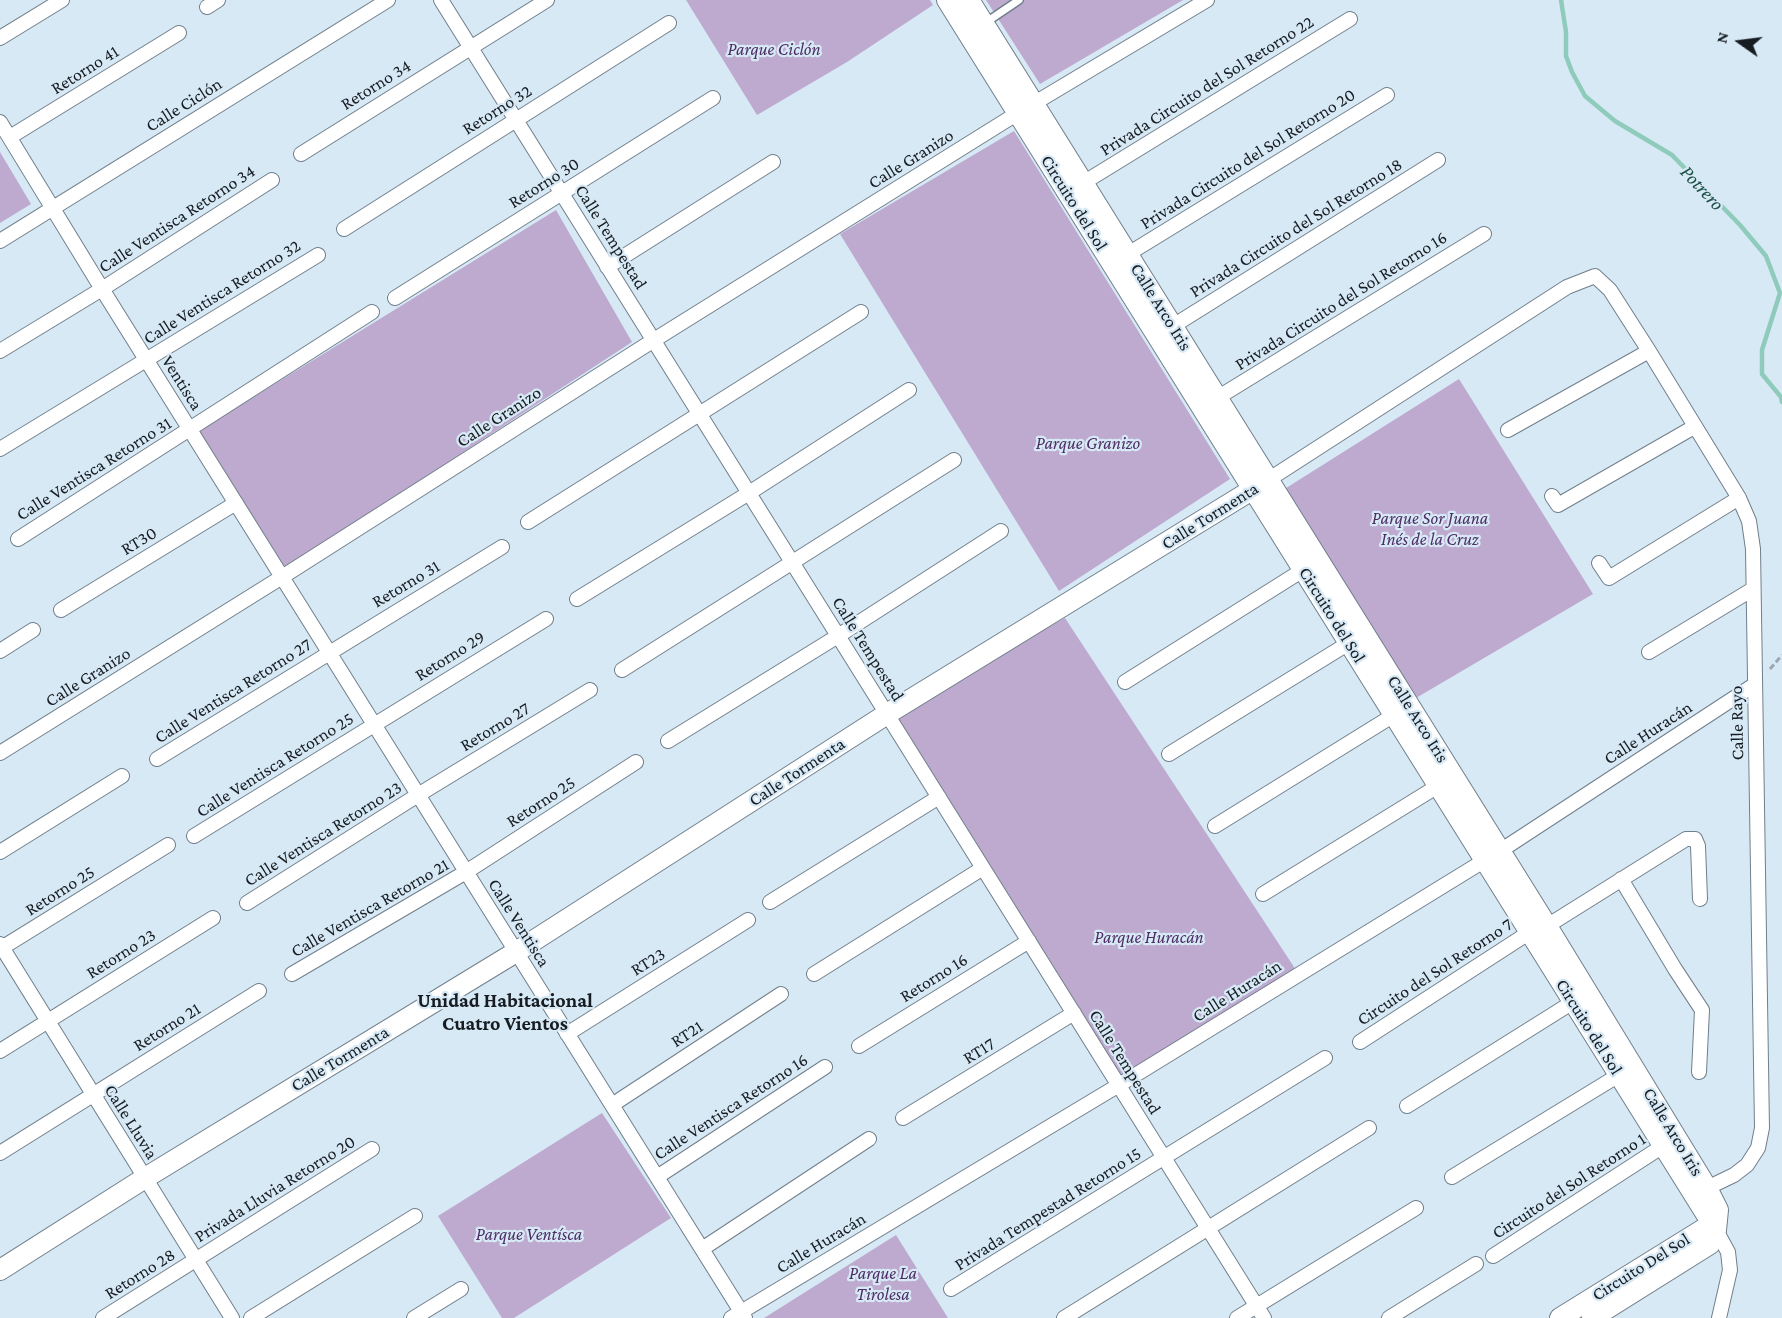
<!DOCTYPE html>
<html>
<head>
<meta charset="utf-8">
<style>
  body { margin:0 }
  #map { position:relative; width:1782px; height:1318px; overflow:hidden; background:#d8e9f6; font-family:"Crimson Pro",serif }
  canvas { display:block }
  .north { position:absolute; left:1710px; top:12px; width:60px; height:60px; -webkit-text-stroke:4px #d8e9f6; paint-order:stroke; rotate:284deg; font-size:16px; font-weight:700; line-height:24px; text-align:center; color:#161c21 }
  .north::after { content:''; display:block; margin:auto; width:21px; height:27px; background:#161c21; clip-path:polygon(50% 0,100% 100%,50% 72%,0 100%) }
</style>
</head>
<body>
<div id="map">
<canvas width="1782" height="1318"></canvas>
<div class="north">N</div>
</div>
<script>
const g = document.querySelector('canvas').getContext('2d');
g.lineJoin = 'round';
function fill(path, color) { g.fillStyle = color; g.fill(path, 'evenodd'); }
const toPath = rows => new Path2D(rows.map(r => 'M' + r).join(''));
function trace(path, color, width, dash) { g.strokeStyle = color; g.lineWidth = width; g.lineCap = dash ? 'butt' : 'round'; g.setLineDash(dash || []); g.stroke(path); }
function drawText(font, color, halo, rows, align = 'center') {
  g.font = font + ' "Crimson Pro",serif'; g.lineWidth = 4.5; g.setLineDash([]); g.textBaseline = 'middle'; g.strokeStyle = halo; g.fillStyle = color; for (const [text, x, y, turn = 0] of rows) {
    g.save(); g.translate(x, y); g.rotate((+turn || 0) * Math.PI / 180); g.textAlign = isNaN(turn) ? turn : align; if (halo) g.strokeText(text, 0, 0); g.fillText(text, 0, 0); g.restore();
  }
}
fill(toPath([
  [686,0,930,0,933,5,847,62,757,115],
  [986,0,1183,0,1040,84],
  [1014,131,1230,479,1059,591,840,234],
  [0,152,31,204,0,223],
  [556,210,632,342,284,569,197,432],
  [1459,379,1593,594,1416,698,1283,490],
  [1065,618,1296,970,1119,1085,887,714],
  [602,1113,671,1218,514,1318,502,1318,438,1216],
  [896,1235,948,1318,764,1318]
]), '#bea9cf');
trace(toPath([
  [1561,0,1566,32,1566,56,1572,72,1585,96,1615,121,1672,155,1740,225,1766,256,1780,293,1762,350,1762,374,1781,397,1782,402]
]), '#8ecbba', 4.5);
const lane = toPath([
  [985,23,1019,0]
]);
const street = toPath([
  [441,0,1264,1318],
  [207,7,218,0],
  [0,38,62,0],
  [1033,104,1207,0],
  [0,122,102,289,745,1318],
  [10,137,179,33],
  [301,154,547,0],
  [1083,183,1350,19],
  [344,229,669,23],
  [0,241,388,0],
  [1128,254,1387,95],
  [607,267,773,162],
  [395,298,713,98],
  [1173,326,1438,160],
  [0,351,102,289,272,180],
  [1217,398,1484,234],
  [1508,430,1649,351],
  [0,449,318,255],
  [1268,480,1567,287,1595,276,1610,290,1649,351,1739,498,1749,521,1753,549,1762,1128,1758,1148,1747,1165,1734,1175,1707,1188],
  [1552,496,1558,505,1694,427],
  [528,522,861,312],
  [18,539,372,312],
  [1599,563,1609,578,1739,498],
  [577,599,749,493,909,390],
  [61,610,236,503],
  [0,651,33,630],
  [1649,652,1753,589],
  [622,670,954,460],
  [1125,682,1303,570],
  [668,741,838,636,1001,531],
  [0,753,282,577,654,340,1018,113],
  [1169,754,1349,643],
  [157,759,502,547],
  [1215,826,1394,715],
  [194,836,546,619],
  [0,852,122,776],
  [1621,879,1675,969,1702,1010,1699,1072],
  [1263,894,1438,786],
  [770,902,939,797],
  [247,903,418,795,590,690],
  [1547,926,1686,839,1695,839,1698,846,1700,899],
  [0,944,232,1318],
  [0,949,168,845],
  [292,974,466,872,636,762],
  [814,974,983,868],
  [567,1034,748,920],
  [1360,1042,1530,932],
  [859,1046,1029,941],
  [0,1051,213,918],
  [612,1105,781,994],
  [1407,1106,1573,1002],
  [903,1118,1074,1013],
  [0,1153,259,991],
  [657,1177,825,1067],
  [1452,1177,1619,1075],
  [1716,1230,1728,1252,1730,1270,1719,1318],
  [702,1249,869,1139],
  [1493,1256,1663,1146],
  [951,1289,1325,1058],
  [103,1318,372,1149],
  [251,1318,415,1216],
  [414,1318,461,1289],
  [731,1318,1119,1085,1500,851,1754,685],
  [1064,1318,1369,1128],
  [1237,1318,1416,1208],
  [1389,1318,1476,1264]
]);
const secondary = toPath([
  [947,0,1716,1230],
  [969,0,1547,926,1707,1188,1718,1210,1716,1230,1710,1244,1592,1318],
  [0,1270,145,1178,516,952,887,714,1268,480],
  [1560,1318,1702,1230,1716,1230]
]);
trace(lane, '#707f8b', 10);
trace(street, '#707f8b', 16);
trace(secondary, '#707f8b', 22);
trace(toPath([
  [1770,669,1782,655]
]), '#9aa7b2', 3, [6, 3]);
trace(lane, '#fff', 7);
trace(street, '#fff', 14);
trace(secondary, '#fff', 20);
drawText('italic 18px', '#4c2c63', '#d8e9f6', [
  ["Parque Ciclón",774,49],
  ["Parque Granizo",1088,443],
  ["Parque Sor Juana",1430,518],
  ["Inés de la Cruz",1430,539],
  ["Parque Huracán",1149,937],
  ["Parque Ventísca",529,1234],
  ["Parque La",883,1273],
  ["Tirolesa",883,1294]
]);
drawText('18px', '#161c21', '#d8e9f6', [
  ["Retorno 41",85,70,-32],
  ["Retorno 34",376,85,-32],
  ["Privada Circuito del Sol Retorno 22",1207,86,-32],
  ["Calle Ciclón",184,105,-32],
  ["Retorno 32",497,110,-32],
  ["Calle Granizo",911,159,-32],
  ["Privada Circuito del Sol Retorno 20",1248,159,-32],
  ["Retorno 30",544,183,-32],
  ["Circuito del Sol",1074,203,58],
  ["Calle Ventisca Retorno 34",177,219,-33],
  ["Privada Circuito del Sol Retorno 18",1296,228,-32],
  ["Calle Tempestad",611,237,58],
  ["Calle Ventisca Retorno 32",222,292,-32],
  ["Privada Circuito del Sol Retorno 16",1341,301,-32],
  ["Calle Arco Iris",1161,307,58],
  ["Ventisca",182,383,58],
  ["Calle Granizo",499,417,-33],
  ["Calle Ventisca Retorno 31",94,469,-32],
  ["Calle Tormenta",1210,516,-32],
  ["RT30",139,541,-31],
  ["Retorno 31",406,584,-31],
  ["Circuito del Sol",1332,615,58],
  ["Calle Tempestad",868,649,58],
  ["Retorno 29",450,656,-32],
  ["Calle Granizo",88,677,-32],
  ["Calle Ventisca Retorno 27",233,691,-32],
  ["Calle Arco Iris",1418,719,58],
  ["Calle Rayo",1737,723,-91],
  ["Retorno 27",495,727,-31],
  ["Calle Huracán",1648,733,-33],
  ["Calle Ventisca Retorno 25",275,765,-32],
  ["Calle Tormenta",797,772,-33],
  ["Retorno 25",541,802,-33],
  ["Calle Ventisca Retorno 23",323,834,-32],
  ["Retorno 25",60,891,-32],
  ["Calle Ventisca Retorno 21",370,908,-30],
  ["Calle Ventisca",519,923,58],
  ["Retorno 23",121,954,-32],
  ["RT23",648,962,-32],
  ["Circuito del Sol Retorno 7",1435,972,-33],
  ["Retorno 16",934,978,-32],
  ["Calle Huracán",1237,991,-32],
  ["Retorno 21",167,1027,-32],
  ["Circuito del Sol",1589,1027,58],
  ["RT21",687,1034,-33],
  ["RT17",979,1051,-32],
  ["Calle Tormenta",340,1059,-31],
  ["Calle Tempestad",1125,1062,58],
  ["Calle Ventisca Retorno 16",731,1107,-33],
  ["Calle Lluvia",131,1122,58],
  ["Calle Arco Iris",1673,1132,59],
  ["Circuito del Sol Retorno 1",1569,1186,-33],
  ["Privada Lluvia Retorno 20",275,1189,-32],
  ["Privada Tempestad Retorno 15",1048,1209,-32],
  ["Calle Huracán",821,1243,-31],
  ["Circuito Del Sol",1641,1267,-32],
  ["Retorno 28",140,1274,-32]
]);
drawText('italic 20px', '#1d5045', '#d8e9f6', [
  ["Potrero",1702,188,47]
]);
drawText('bold 20px', '#161c21', '#d8e9f6', [
  ["Unidad Habitacional",505,1001],
  ["Cuatro Vientos",505,1024]
]);
</script>
</body>
</html>
